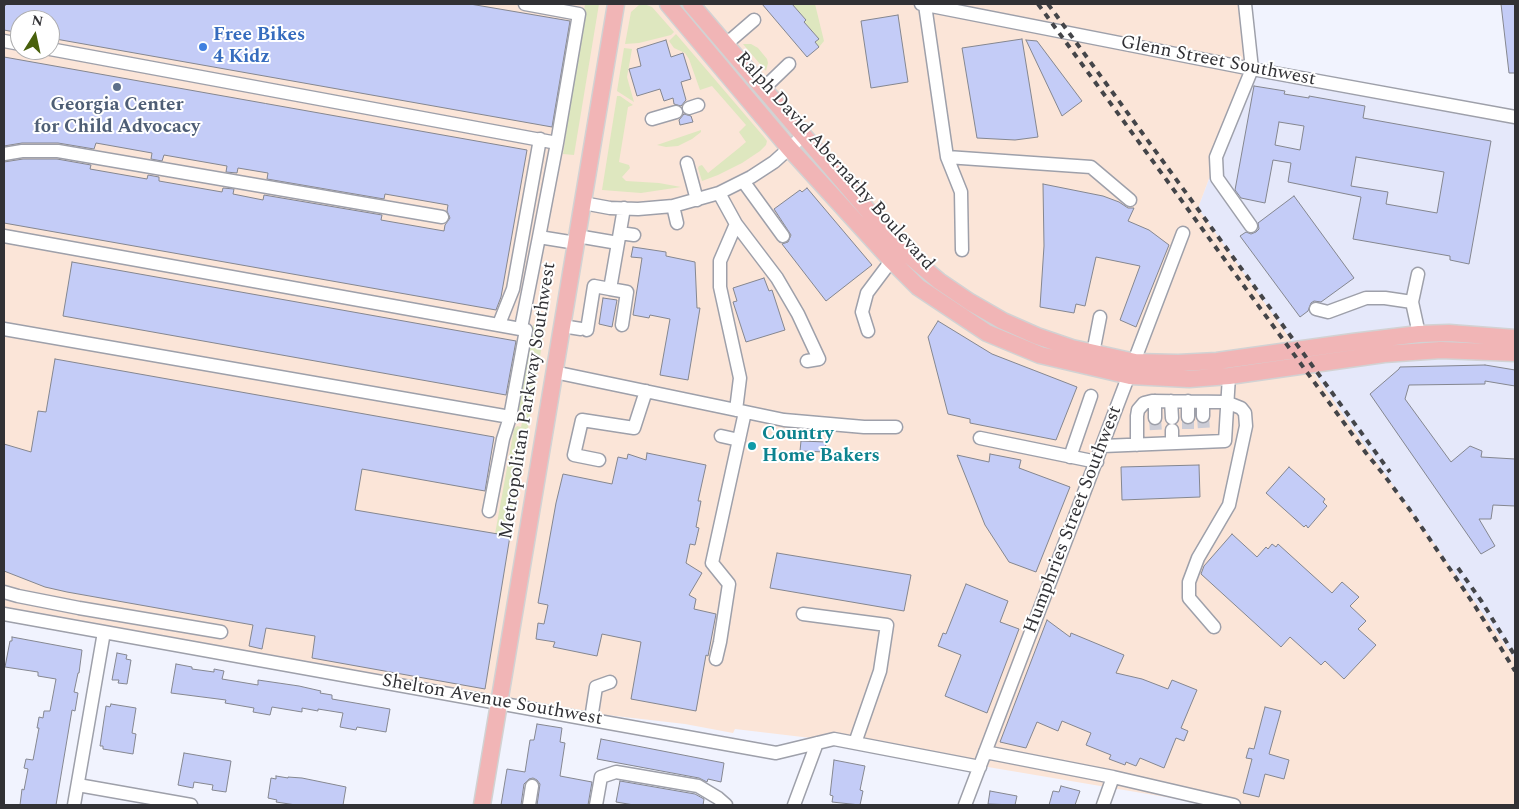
<!DOCTYPE html>
<html>
<head>
<meta charset="utf-8">
<style>
  body { margin:0 }
  #map { position:relative; width:1519px; height:809px; overflow:hidden; background:#f1f3fe; font-family:Spectral,serif }
  canvas { display:block }
  .frame { position:absolute; inset:0; border:5px solid #313135; pointer-events:none }
  .north { position:absolute; left:10px; top:10px; width:50px; height:50px; box-sizing:border-box; background:#fff; border:1px solid #adadae; border-radius:50%; rotate:10deg; font-size:14px; font-weight:700; line-height:20px; text-align:center; color:#313135 }
  .north::after { content:''; display:block; margin:auto; width:18px; height:22px; background:#48600c; clip-path:polygon(50% 0,100% 100%,50% 72%,0 100%) }
</style>
</head>
<body>
<div id="map">
<canvas width="1519" height="809"></canvas>
<div class="frame"></div>
<div class="north">N</div>
</div>
<script>
const g = document.querySelector('canvas').getContext('2d');
g.lineJoin = 'round';
function fill(path, color) { g.fillStyle = color; g.fill(path, 'evenodd'); }
const toPath = rows => new Path2D(rows.map(r => 'M' + r).join(''));
function trace(path, color, width, dash) { g.strokeStyle = color; g.lineWidth = width; g.lineCap = dash ? 'butt' : 'round'; g.setLineDash(dash || []); g.stroke(path); }
function drawText(font, color, halo, rows, align = 'center') {
  g.font = font + ' Spectral,serif'; g.lineWidth = 4; g.setLineDash([]); g.textBaseline = 'middle'; g.strokeStyle = halo; g.fillStyle = color; for (const [text, x, y, turn = 0] of rows) {
    g.save(); g.translate(x, y); g.rotate((+turn || 0) * Math.PI / 180); g.textAlign = isNaN(turn) ? turn : align; if (halo) g.strokeText(text, 0, 0); g.fillText(text, 0, 0); g.restore();
  }
}
fill(toPath([
  [1250,70,1515,119,1515,659,1198,208]
]), '#e5e8fa');
fill(toPath([
  [4,4,1241,4,1250,70,1198,208,1515,659,1515,805,1213,805,828,740,735,729,733,733,685,724,502,703,4,616],
  [20,20,50,20,50,50,20,50]
]), '#fbe5d8');
fill(toPath([
  [585,4,599,4,574,155,563,154],
  [644,4,652,7,674,32,671,35,639,43,625,44,631,12,639,5],
  [792,4,815,4,824,41,819,47,815,42,819,39,804,22,806,20],
  [676,34,764,137,767,141,766,145,760,151,742,163,718,175,702,181,698,168,699,166,702,165,708,173,739,148,746,142,739,132,746,125,712,86,700,90,689,59,685,53,674,48,669,41],
  [743,44,751,44,758,48,767,59,768,63,766,71],
  [624,48,632,49,627,77,634,102,617,91],
  [617,96,620,96,633,105,628,107,619,162,629,165,630,168,622,177,626,181,659,183,681,187,641,193,602,190],
  [701,130,701,132,692,139,678,146,666,147,657,145],
  [539,320,546,321,510,536,495,534,514,429,517,426,521,427,524,413,520,411,518,408,533,325,538,326]
]), '#dee7bf');
const building = toPath([
  [7,4,470,4,570,21,552,127,50,38,50,20,20,20,20,33,4,30,4,7,7,4],
  [762,4,792,4,806,20,804,22,819,39,815,42,819,47,807,57,762,4],
  [1501,4,1515,4,1515,73,1509,73,1501,4],
  [898,15,908,82,871,88,861,21,898,15],
  [1022,39,1038,137,1015,140,977,138,962,48,1022,39],
  [666,40,671,57,683,53,691,79,681,82,686,100,681,106,674,104,673,98,664,101,660,89,637,96,629,69,641,66,637,49,666,40],
  [1026,40,1037,41,1082,101,1062,116,1026,40],
  [4,57,527,150,501,297,496,310,4,223,4,162,23,159,57,159,91,165,90,169,147,179,148,175,159,177,159,181,222,192,223,188,234,189,233,194,263,200,264,195,382,215,381,220,444,231,445,225,450,218,447,211,448,205,385,194,384,199,267,179,268,173,238,168,237,173,226,172,227,166,164,155,162,161,151,159,152,153,96,143,94,149,58,143,22,143,4,146,4,57],
  [1254,86,1285,91,1284,94,1309,98,1309,96,1365,106,1363,118,1491,141,1469,264,1450,260,1450,256,1353,239,1361,197,1288,182,1291,163,1273,160,1265,203,1241,198,1235,190,1254,86],
  [1279,122,1304,126,1300,150,1275,145,1279,122],
  [1356,157,1444,172,1437,213,1386,204,1388,192,1351,186,1356,157],
  [684,114,691,116,693,122,680,125,679,120,684,114],
  [1043,184,1103,196,1119,202,1128,208,1134,208,1128,221,1149,230,1169,245,1136,327,1120,320,1140,266,1096,257,1085,306,1076,304,1074,313,1040,307,1044,246,1043,184],
  [807,188,872,265,826,301,782,244,788,242,791,235,774,209,800,190,802,192,807,188],
  [1294,196,1354,278,1321,302,1314,301,1311,303,1308,311,1300,317,1240,236,1246,232,1251,234,1256,232,1259,229,1258,223,1294,196],
  [633,247,666,252,666,256,695,262,697,308,700,308,688,380,660,375,670,319,650,315,649,318,633,315,642,258,631,257,633,247],
  [72,262,516,341,506,395,63,316,72,262],
  [764,278,769,291,772,290,785,330,746,342,733,302,737,301,733,288,764,278],
  [603,298,617,300,612,327,599,324,603,298],
  [938,321,992,354,1077,387,1056,440,970,423,970,419,948,414,928,337,938,321],
  [55,359,494,437,485,491,362,469,355,510,510,536,485,689,312,658,315,636,266,628,262,649,249,646,253,625,67,592,45,587,4,571,4,444,31,452,38,411,46,412,55,359],
  [1485,365,1515,370,1515,386,1485,381,1485,384,1409,385,1405,399,1451,462,1470,446,1482,451,1481,457,1515,459,1515,506,1493,505,1491,519,1479,519,1495,546,1481,554,1370,394,1399,369,1400,367,1485,365],
  [801,441,826,442,825,452,800,451,801,441],
  [647,453,706,465,698,501,701,501,696,527,699,528,695,545,690,544,686,563,702,573,689,595,696,599,694,609,716,614,708,656,706,655,696,711,631,699,641,642,602,634,597,656,553,647,555,642,536,639,538,623,544,624,548,605,538,603,556,503,563,474,612,484,618,457,627,459,628,454,646,460,647,453],
  [990,454,1021,460,1019,468,1070,487,1036,572,1009,562,985,525,957,455,989,462,990,454],
  [1199,465,1200,497,1122,500,1121,467,1199,465],
  [1289,467,1325,499,1323,502,1327,506,1308,528,1306,525,1304,527,1266,493,1289,467],
  [1232,534,1257,557,1266,547,1268,549,1272,544,1276,547,1278,544,1332,593,1342,582,1359,597,1350,606,1366,621,1358,629,1376,645,1344,679,1325,661,1321,665,1290,637,1281,647,1201,574,1204,566,1232,534],
  [777,553,911,575,904,611,770,588,777,553],
  [966,584,1008,601,1000,622,1019,629,987,713,945,696,961,655,938,646,943,633,946,634,966,584],
  [1047,620,1070,637,1071,633,1124,655,1116,673,1142,679,1168,689,1172,680,1197,690,1181,728,1188,731,1184,741,1176,738,1164,768,1140,758,1136,766,1126,762,1125,765,1109,759,1111,755,1086,745,1091,733,1062,721,1058,731,1037,722,1026,748,1000,742,1047,620],
  [12,637,82,650,79,673,78,673,74,692,78,693,75,711,72,710,56,805,20,805,22,789,24,790,28,769,24,768,26,759,33,760,39,728,37,728,39,717,43,718,44,711,50,711,56,679,38,676,38,672,5,667,10,641,12,641,12,637],
  [117,653,127,655,126,659,131,660,127,684,118,683,119,680,112,680,117,653],
  [176,664,192,667,192,669,214,672,214,669,224,671,222,679,258,685,258,680,299,686,321,691,320,693,332,695,332,699,390,709,386,732,357,727,356,730,340,727,343,713,318,709,318,711,302,708,302,712,272,707,270,715,253,712,254,708,225,703,226,700,171,693,176,664],
  [111,704,136,708,132,733,136,734,133,754,103,749,103,746,100,746,106,706,110,707,111,704],
  [1265,707,1281,711,1269,754,1289,760,1284,779,1265,774,1259,797,1243,793,1252,759,1246,758,1249,748,1254,749,1265,707],
  [537,724,562,728,560,742,565,743,560,776,592,782,588,805,537,805,540,784,537,780,533,778,529,779,524,784,521,805,501,805,507,769,525,772,530,740,534,740,537,724],
  [601,739,724,763,721,782,708,779,707,782,699,778,597,759,601,739],
  [184,753,231,761,226,792,212,790,213,785,194,782,193,788,178,785,184,753],
  [834,760,865,766,860,790,863,791,860,805,832,802,833,796,830,795,834,760],
  [276,776,288,778,288,777,302,778,346,787,343,805,296,805,276,802,277,800,268,798,271,778,276,779,276,776],
  [620,781,695,794,704,799,703,805,634,805,616,802,620,781],
  [1061,786,1080,791,1075,805,1049,805,1053,791,1059,792,1061,786],
  [990,791,1017,796,1015,805,988,804,990,791]
]);
fill(building, '#c4ccf7');
trace(building, '#858790', 1);
trace(toPath([
  [1203,416,1204,431],
  [1188,417,1188,432],
  [1155,418,1156,433]
]), '#cbccd6', 12, [12, 6]);
const minor = toPath([
  [525,4,579,14,557,143,539,237],
  [921,4,1252,69,1515,117],
  [1245,4,1252,69,1216,157,1217,178,1251,226],
  [925,5,947,157,1091,167,1130,200],
  [4,41,20,44],
  [725,45,754,20],
  [50,49,557,143],
  [763,89,789,64],
  [689,108,698,105],
  [652,119,676,112],
  [4,154,22,151,58,151,442,217],
  [947,157,961,192,962,250],
  [687,163,697,200],
  [743,181,783,236],
  [719,193,736,224,720,261,720,287,740,378,736,410],
  [583,203,610,208,638,209,673,206,719,193,751,177,774,162,804,135],
  [673,206,677,223],
  [736,224,777,278,798,314,819,359,807,361],
  [620,233,634,235],
  [4,236,526,330,510,417,503,439,489,511],
  [577,236,618,243,610,289,627,292,622,325],
  [618,243,624,208],
  [1418,274,1412,302,1419,334],
  [1316,309,1328,312,1366,298,1385,298,1412,302],
  [499,324,513,289,540,139],
  [562,326,581,329],
  [521,328,539,237,576,243],
  [4,329,510,417],
  [587,330,594,286,610,289],
  [868,331,862,312,867,293,897,253],
  [1093,353,1100,317],
  [554,372,784,420,864,427,896,427],
  [1155,401,1155,418],
  [1171,401,1172,418],
  [1188,401,1188,417],
  [1203,402,1203,416],
  [1172,430,1172,443],
  [721,436,739,440],
  [980,438,1097,462],
  [1137,445,1137,416,1138,410,1144,403,1152,401,1226,402,1241,408,1245,413,1246,426,1229,505,1198,558,1189,582,1189,598,1214,627],
  [1103,446,1225,441,1229,376],
  [1070,457,1091,396],
  [599,460,574,455,582,420,634,428,646,391],
  [4,592,18,596,79,608,221,632],
  [4,614,776,753,834,739,980,767],
  [803,614,887,625,880,671,855,743],
  [716,659,720,642,729,584,712,563,745,412],
  [591,719,596,687,610,682],
  [985,752,1113,777,1234,805],
  [78,785,191,805],
  [74,805,104,632],
  [529,805,532,786],
  [596,805,601,777,616,772,698,786,718,798,726,805],
  [794,805,817,743],
  [965,805,1183,233],
  [1103,805,1113,777]
]);
const major = toPath([
  [668,4,789,148,891,260,918,287,987,333,1040,355,1130,376,1189,379,1229,376,1384,354,1441,350,1515,353],
  [691,4,900,248,939,281,970,302,1003,321,1037,336,1072,348,1135,362,1178,363,1217,361,1353,342,1419,334,1449,333,1515,338],
  [482,805,616,4]
]);
trace(minor, '#9ea0aa', 15);
trace(major, '#d2d2d3', 19);
trace(minor, '#fff', 12);
trace(major, '#f1b5b6', 16);
trace(toPath([
  [1038,4,1366,453,1384,475,1410,510,1475,606,1515,671],
  [1048,4,1390,472],
  [1458,568,1482,602,1515,656]
]), '#444549', 4, [6, 6]);
for (const [x, y, r, color] of [
  [203,47,5,"#3f7fe0"],
  [117,87,5,"#5c6f8a"],
  [752,446,5,"#0f9aa8"]
]) { const dot = new Path2D(); dot.arc(x, y, r, 0, 2 * Math.PI); g.fillStyle = color; g.fill(dot); trace(dot, '#fff', 2); }
drawText('bold 19px', '#366cbe', '#fff', [
  ["Free Bikes",213,36],
  ["4 Kidz",213,58]
], 'left');
drawText('19px', '#313135', '#fff', [
  ["Glenn Street Southwest",1218,62,11],
  ["Ralph David Abernathy Boulevard",834,162,48],
  ["Metropolitan Parkway Southwest",529,401,-81],
  ["Humphries Street Southwest",1074,520,-69],
  ["Shelton Avenue Southwest",492,701,10]
]);
drawText('bold 19px', '#4e5e75', '#fff', [
  ["Georgia Center",117,106],
  ["for Child Advocacy",117,128]
]);
drawText('bold 19px', '#0d838f', '#fff', [
  ["Country",762,435],
  ["Home Bakers",762,457]
], 'left');
</script>
</body>
</html>
